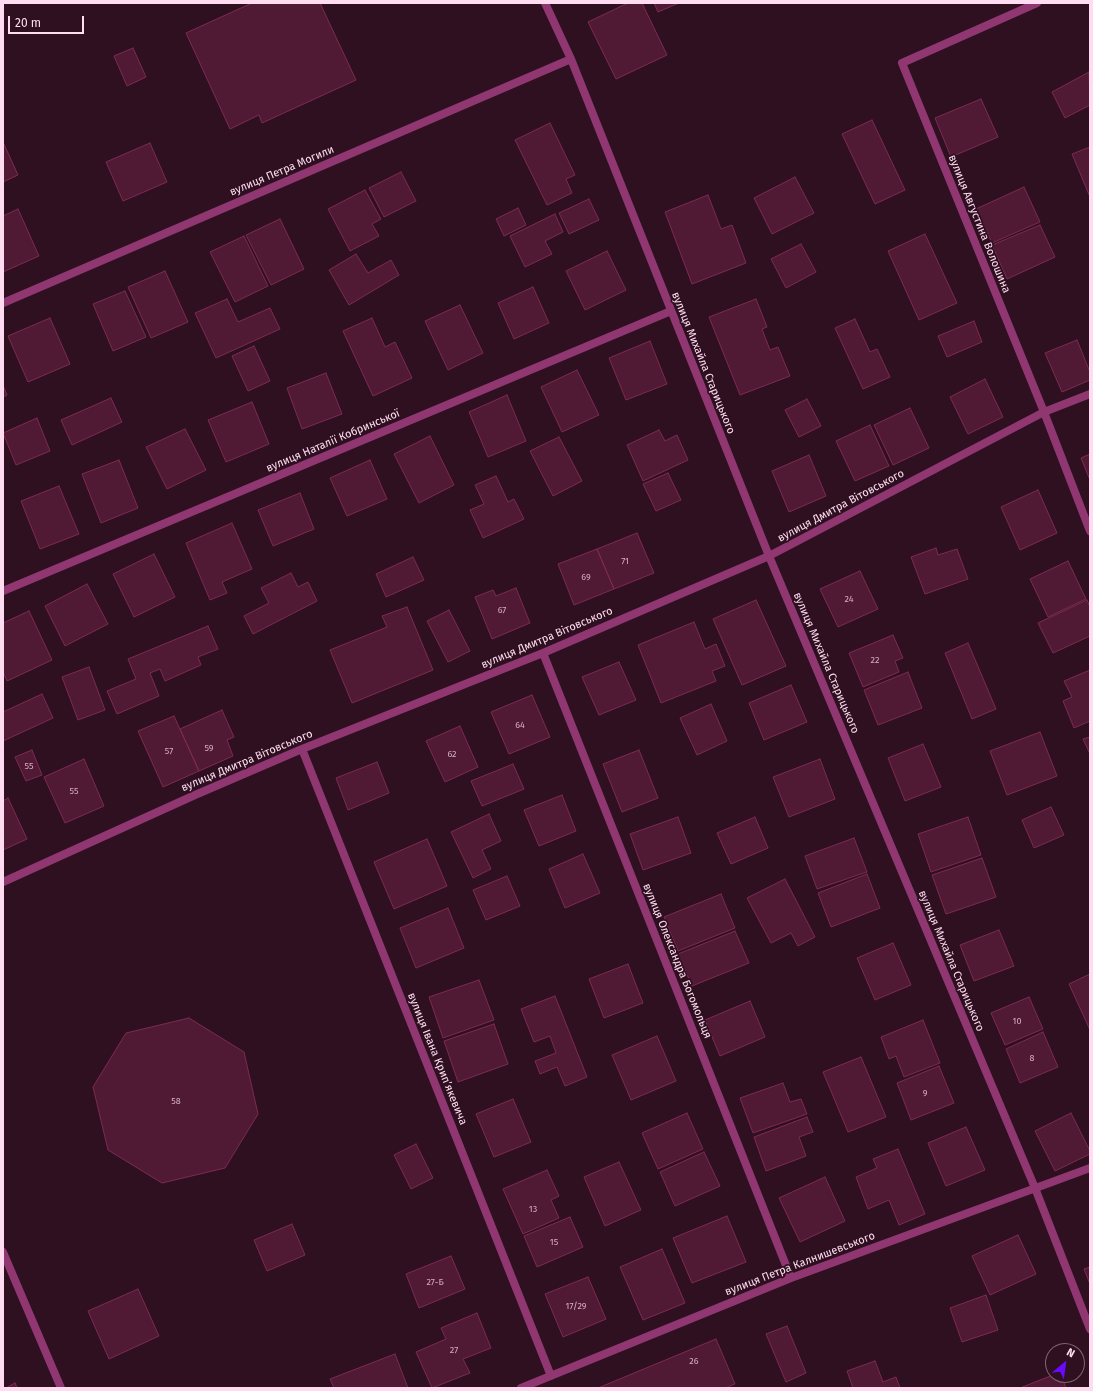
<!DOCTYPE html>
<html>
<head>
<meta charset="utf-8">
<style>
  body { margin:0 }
  #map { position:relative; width:1093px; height:1391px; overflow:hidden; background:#2e1020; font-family:"Fira Sans",sans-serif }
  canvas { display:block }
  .frame { position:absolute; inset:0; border:4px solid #ffdcf1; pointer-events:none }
  .north { position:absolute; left:1045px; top:1343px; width:40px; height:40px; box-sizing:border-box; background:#2e1020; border:1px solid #826274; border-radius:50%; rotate:29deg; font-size:11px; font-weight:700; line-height:16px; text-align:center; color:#ffdcf1 }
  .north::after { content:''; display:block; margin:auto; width:14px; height:18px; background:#6b08ff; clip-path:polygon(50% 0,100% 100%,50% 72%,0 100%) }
  .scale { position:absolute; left:8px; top:16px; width:76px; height:18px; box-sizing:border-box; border:2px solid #ffdcf1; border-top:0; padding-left:5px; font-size:12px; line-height:14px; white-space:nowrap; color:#ffdcf1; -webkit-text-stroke:3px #2e1020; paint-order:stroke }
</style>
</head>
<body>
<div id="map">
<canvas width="1093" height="1391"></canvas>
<div class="frame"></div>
<div class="north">N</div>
<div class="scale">20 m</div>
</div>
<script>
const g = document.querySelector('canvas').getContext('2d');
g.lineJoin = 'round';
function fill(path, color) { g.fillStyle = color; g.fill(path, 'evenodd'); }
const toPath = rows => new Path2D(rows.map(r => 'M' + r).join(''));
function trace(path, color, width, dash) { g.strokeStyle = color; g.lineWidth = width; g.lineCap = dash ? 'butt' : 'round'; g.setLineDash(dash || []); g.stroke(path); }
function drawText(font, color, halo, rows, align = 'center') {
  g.font = font + ' "Fira Sans",sans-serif'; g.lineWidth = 3.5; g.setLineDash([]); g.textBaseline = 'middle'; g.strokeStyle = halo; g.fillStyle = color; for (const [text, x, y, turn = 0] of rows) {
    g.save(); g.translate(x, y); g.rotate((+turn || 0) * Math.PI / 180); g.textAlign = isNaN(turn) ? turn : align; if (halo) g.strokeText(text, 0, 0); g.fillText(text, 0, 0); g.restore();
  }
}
const building = toPath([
  [252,3,320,3,356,80,262,123,259,115,230,129,186,33,252,3],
  [628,3,642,3,667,55,616,79,588,22,628,3],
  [654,3,679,3,658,12,654,3],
  [133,48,146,77,127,86,114,56,133,48],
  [1089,72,1090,105,1065,118,1052,92,1089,72],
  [981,99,998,137,951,157,935,118,981,99],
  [872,120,905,190,875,204,842,134,872,120],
  [550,123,575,175,566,179,572,193,547,205,515,140,550,123],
  [3,142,18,175,3,182,3,142],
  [150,143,167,182,123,201,106,162,150,143],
  [1090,147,1090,197,1072,154,1090,147],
  [401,172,416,201,384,217,369,188,401,172],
  [795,177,814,213,772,234,754,198,795,177],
  [1024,187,1040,222,992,243,976,209,1024,187],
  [365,190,381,219,372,224,379,236,350,251,328,209,365,190],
  [708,195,721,229,732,225,746,263,692,284,665,212,708,195],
  [589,199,599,220,569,234,559,213,589,199],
  [518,208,526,225,504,236,496,219,518,208],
  [18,209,39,256,3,272,3,216,18,209],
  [555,214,563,232,545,241,552,254,525,267,510,236,555,214],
  [280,219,304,269,271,285,246,235,280,219],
  [1040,225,1055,257,1007,279,992,245,1040,225],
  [925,234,957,303,919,320,888,251,925,234],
  [244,236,268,286,235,302,210,252,244,236],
  [801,244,816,272,786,288,771,259,801,244],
  [607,251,626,290,585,310,566,271,607,251],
  [356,254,368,273,391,260,399,275,349,305,329,270,356,254],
  [165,271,188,322,151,338,128,287,165,271],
  [533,287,549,323,514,339,498,303,533,287],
  [125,291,146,337,113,351,93,304,125,291],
  [227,299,238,322,270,308,280,329,216,358,195,313,227,299],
  [756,299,767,327,762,329,770,350,778,347,790,376,740,395,709,317,756,299],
  [460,305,483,353,448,370,425,321,460,305],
  [50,318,70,364,28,382,8,336,50,318],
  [372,318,385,347,395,342,412,378,373,396,343,331,372,318],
  [855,319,870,352,877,349,890,377,863,389,835,328,855,319],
  [974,321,982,342,947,357,938,336,974,321],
  [1077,340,1090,372,1090,380,1062,392,1045,353,1077,340],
  [650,341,667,384,626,400,609,358,650,341],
  [254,346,270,381,248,391,232,356,254,346],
  [577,370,599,415,562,432,541,387,577,370],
  [326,373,342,414,302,429,287,388,326,373],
  [985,379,1003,417,968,434,950,397,985,379],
  [3,385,7,395,3,397,3,385],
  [507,395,526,441,488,457,469,412,507,395],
  [111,398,122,422,72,445,61,420,111,398],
  [807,399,821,426,799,437,785,410,807,399],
  [252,402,269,444,226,462,208,420,252,402],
  [910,408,929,448,893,465,874,425,910,408],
  [37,418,50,451,16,465,3,433,37,418],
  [870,425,889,466,855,481,836,441,870,425],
  [185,429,206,470,167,489,146,447,185,429],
  [659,430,665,441,677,435,688,460,643,481,627,445,659,430],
  [430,436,454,485,419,503,394,454,430,436],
  [559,437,582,481,553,496,530,451,559,437],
  [1090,454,1090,480,1081,458,1090,454],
  [809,455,826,496,789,512,772,471,809,455],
  [119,460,138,508,101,523,82,474,119,460],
  [370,460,387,499,347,516,330,478,370,460],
  [668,473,681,500,656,511,643,484,668,473],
  [496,476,508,502,514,499,524,519,483,538,470,510,484,504,475,485,496,476],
  [59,486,79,534,40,549,21,501,59,486],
  [1038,490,1057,533,1020,550,1001,507,1038,490],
  [300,493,314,529,273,546,258,510,300,493],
  [232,523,252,569,222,582,227,593,210,600,186,543,232,523],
  [637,533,654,573,614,589,597,549,637,533],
  [936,548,938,555,957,549,968,579,925,594,911,557,936,548],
  [597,549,614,589,574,605,558,564,597,549],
  [154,554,175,597,134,617,113,574,154,554],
  [413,557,424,580,386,597,376,574,413,557],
  [1068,561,1086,599,1048,617,1030,579,1068,561],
  [860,571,878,609,838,627,820,589,860,571],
  [291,573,298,587,308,582,317,601,253,634,244,616,269,603,261,588,291,573],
  [87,584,108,624,65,646,45,606,87,584],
  [516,588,530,623,492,639,475,597,493,590,496,596,516,588],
  [756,600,786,666,742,685,713,619,756,600],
  [1087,600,1090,607,1090,636,1053,653,1038,623,1087,600],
  [407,607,433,670,352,703,330,650,387,627,382,616,407,607],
  [449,610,470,651,448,662,427,621,449,610],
  [29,611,52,660,7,681,3,672,3,623,29,611],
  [694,622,705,649,716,644,725,666,712,671,716,681,661,703,638,645,694,622],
  [208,626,218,649,198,657,201,665,165,681,160,669,150,673,159,696,117,714,107,691,136,679,128,659,208,626],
  [893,635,903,658,895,661,899,672,863,687,849,653,893,635],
  [968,643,996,709,972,719,945,653,968,643],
  [619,662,636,700,599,715,582,677,619,662],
  [89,667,105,710,78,720,62,677,89,667],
  [1090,670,1090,721,1074,728,1063,701,1072,697,1064,681,1090,670],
  [908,672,922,708,878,725,864,690,908,672],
  [791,685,807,722,764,740,749,703,791,685],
  [42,694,53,718,3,741,3,712,42,694],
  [532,695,550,737,509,754,491,712,532,695],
  [711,704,727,741,697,755,680,718,711,704],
  [222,710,234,737,227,740,233,756,199,771,180,729,222,710],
  [174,716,199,771,163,787,138,731,174,716],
  [460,726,478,767,445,782,426,741,460,726],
  [1040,732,1057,776,1007,795,990,751,1040,732],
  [1090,737,1090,754,1083,739,1090,737],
  [923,744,941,787,905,801,888,758,923,744],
  [32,750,42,775,26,781,15,757,32,750],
  [639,750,658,798,622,812,603,764,639,750],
  [84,759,104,806,65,823,44,777,84,759],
  [820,759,835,799,789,817,773,777,820,759],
  [377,762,389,793,348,810,336,778,377,762],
  [513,764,524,789,482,806,471,781,513,764],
  [562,795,576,831,539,846,524,810,562,795],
  [8,798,27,839,3,850,3,801,8,798],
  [1051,807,1064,835,1034,848,1022,820,1051,807],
  [489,814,501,841,482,850,491,869,473,878,451,832,489,814],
  [678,817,691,853,643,870,630,834,678,817],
  [755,817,768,848,731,864,717,833,755,817],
  [968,817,981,855,931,872,918,834,968,817],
  [854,838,867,872,817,889,805,856,854,838],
  [427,839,447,886,394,909,374,862,427,839],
  [583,854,600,893,565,908,549,869,583,854],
  [982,858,996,897,946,914,932,875,982,858],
  [867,874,880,908,831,927,818,893,867,874],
  [507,876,520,906,486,920,473,890,507,876],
  [785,879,815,937,798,946,791,933,771,943,747,898,785,879],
  [721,894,735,928,678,951,664,917,721,894],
  [448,908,464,948,416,968,400,928,448,908],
  [999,930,1014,966,974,981,960,945,999,930],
  [735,931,749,963,692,986,678,954,735,931],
  [893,943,911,985,875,1000,857,958,893,943],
  [628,964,643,1003,604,1018,589,979,628,964],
  [1090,974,1090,1030,1069,984,1090,974],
  [479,980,494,1020,443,1038,429,997,479,980],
  [555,996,587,1077,565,1086,557,1067,540,1074,535,1061,556,1053,550,1036,534,1042,521,1009,555,996],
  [1029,997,1043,1029,1005,1045,991,1013,1029,997],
  [750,1001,765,1037,720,1056,705,1020,750,1001],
  [189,1018,244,1052,258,1114,225,1168,162,1183,108,1150,93,1087,126,1033,189,1018],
  [923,1020,940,1063,904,1077,896,1056,889,1059,881,1037,923,1020],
  [494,1024,508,1064,458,1082,444,1041,494,1024],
  [1043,1032,1058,1067,1020,1083,1006,1049,1043,1032],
  [657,1036,676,1081,631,1100,612,1055,657,1036],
  [861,1057,886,1117,848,1132,823,1072,861,1057],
  [939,1066,954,1103,911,1120,897,1083,939,1066],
  [783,1083,790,1102,801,1099,807,1114,753,1133,740,1098,783,1083],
  [513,1099,531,1142,494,1157,476,1114,513,1099],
  [687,1113,703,1149,658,1169,642,1133,687,1113],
  [1071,1113,1090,1151,1090,1154,1055,1171,1035,1131,1071,1113],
  [807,1117,813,1132,799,1137,806,1156,766,1171,754,1137,807,1117],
  [966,1127,985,1170,946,1186,928,1143,966,1127],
  [416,1144,433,1178,411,1189,394,1155,416,1144],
  [898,1149,925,1214,899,1225,889,1200,868,1209,856,1177,877,1168,873,1159,898,1149],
  [704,1152,720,1186,675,1206,660,1172,704,1152],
  [619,1162,641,1210,605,1226,584,1177,619,1162],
  [547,1170,559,1196,551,1200,559,1218,523,1234,503,1189,547,1170],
  [825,1177,845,1221,800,1242,779,1198,825,1177],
  [727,1216,746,1262,692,1283,673,1238,727,1216],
  [570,1217,583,1247,537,1267,524,1236,570,1217],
  [292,1224,305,1255,267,1271,254,1240,292,1224],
  [1018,1235,1036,1274,990,1295,972,1256,1018,1235],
  [662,1249,685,1303,643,1320,620,1267,662,1249],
  [451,1256,465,1289,419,1308,406,1274,451,1256],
  [1090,1267,1090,1284,1084,1269,1090,1267],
  [588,1277,606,1319,563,1337,545,1294,588,1277],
  [138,1289,159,1336,109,1359,88,1311,138,1289],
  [986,1295,998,1330,962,1342,950,1308,986,1295],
  [477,1313,491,1348,463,1359,470,1373,432,1388,416,1352,446,1339,441,1328,477,1313],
  [787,1326,806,1373,786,1382,766,1334,787,1326],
  [716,1339,735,1384,725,1388,598,1388,716,1339],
  [395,1354,408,1388,334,1388,330,1379,395,1354],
  [875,1361,883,1382,896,1377,900,1388,853,1388,847,1371,875,1361],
  [1053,1375,1061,1375,1066,1388,1020,1388,1053,1375],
  [15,1383,17,1388,6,1388,15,1383]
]);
fill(building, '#501a35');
trace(building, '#7e2a54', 1);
trace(toPath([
  [545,3,571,59,769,556,1035,1188,1090,1329],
  [1037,3,902,63,1044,412,1090,531],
  [3,303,571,59],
  [3,591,671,311],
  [543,653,791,1278],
  [302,749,551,1376],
  [3,882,195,795,302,749,543,653,769,556,1044,412,1090,394],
  [3,1252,61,1388],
  [521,1388,791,1278,1090,1168]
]), '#903772', 8);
drawText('9px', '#d3acc2', null, [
  ["71",625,561],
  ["69",586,577],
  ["24",849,599],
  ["67",502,610],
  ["22",875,660],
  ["64",520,725],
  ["59",209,748],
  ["57",169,751],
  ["62",452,754],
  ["55",29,766],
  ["55",74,791],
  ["10",1017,1021],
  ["8",1032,1058],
  ["9",925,1093],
  ["58",176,1101],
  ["13",533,1209],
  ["15",554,1242],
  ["27-Б",435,1282],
  ["17/29",576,1306],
  ["27",454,1350],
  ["26",694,1361]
]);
drawText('11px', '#ffdcf1', '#2e1020', [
  ["вулиця Петра Могили",282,171,-23],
  ["вулиця Августина Волошина",979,224,68],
  ["вулиця Михайла Старицького",703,363,68],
  ["вулиця Наталії Кобринської",333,441,-23],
  ["вулиця Дмитра Вітовського",841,506,-28],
  ["вулиця Дмитра Вітовського",547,638,-23],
  ["вулиця Михайла Старицького",826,663,67],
  ["вулиця Дмитра Вітовського",247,761,-23],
  ["вулиця Олександра Богомольця",677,961,68],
  ["вулиця Михайла Старицького",951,961,67],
  ["вулиця Івана Крипʼякевича",437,1059,68],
  ["вулиця Петра Калнишевського",800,1264,-21]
]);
</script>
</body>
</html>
